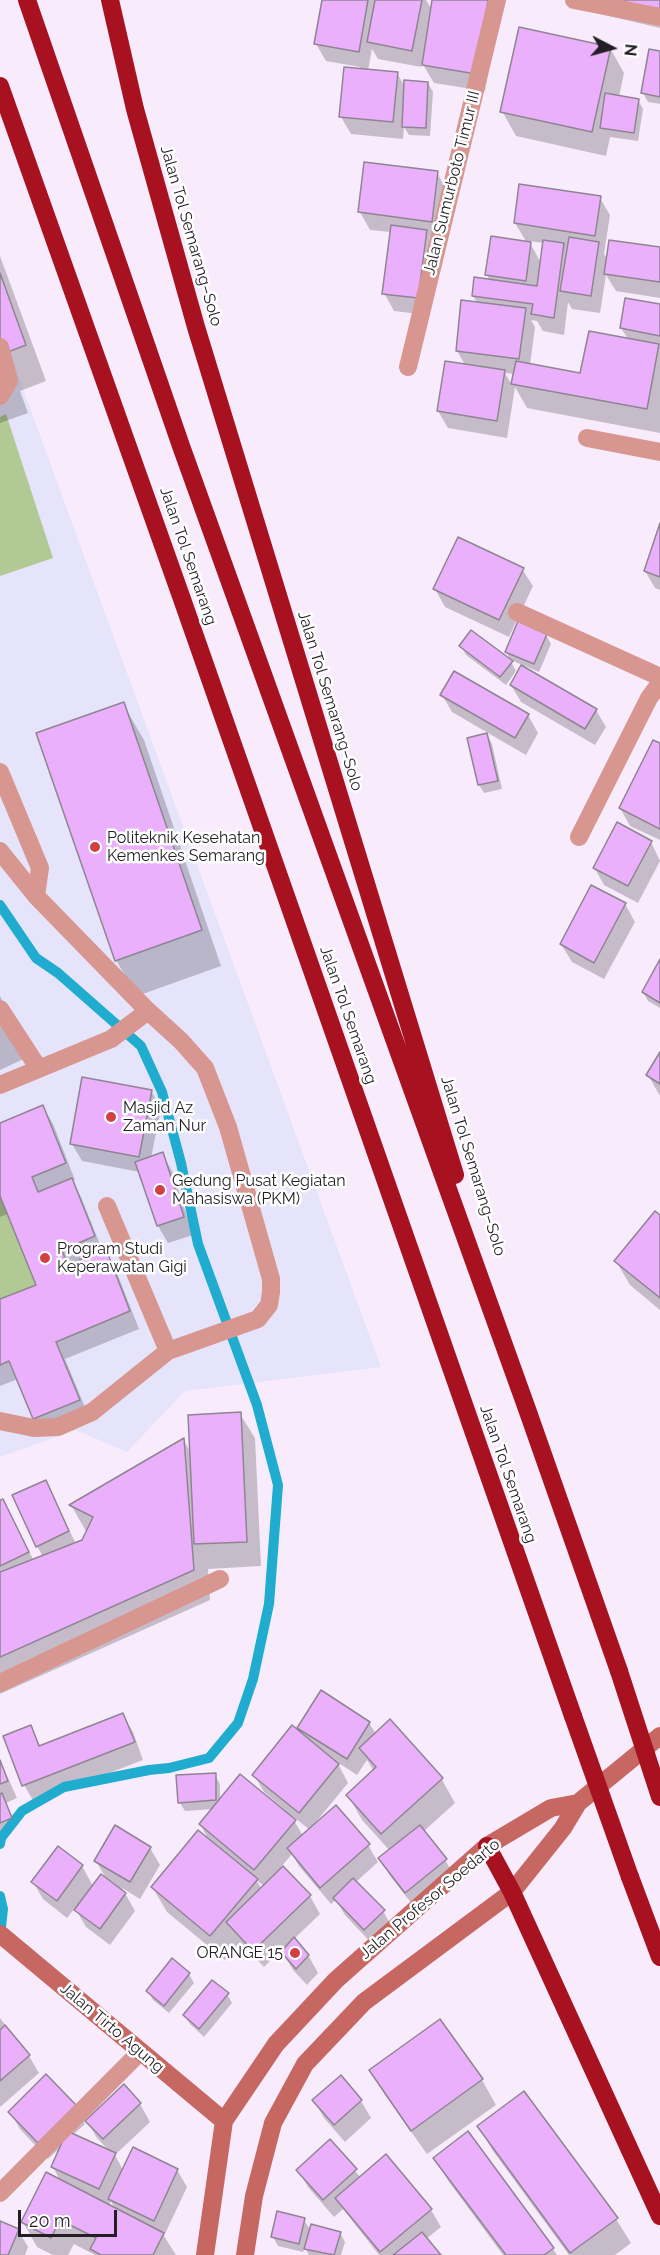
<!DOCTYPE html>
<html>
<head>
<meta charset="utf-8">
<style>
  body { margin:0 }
  #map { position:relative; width:660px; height:2255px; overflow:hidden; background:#f8ecfc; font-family:Raleway,sans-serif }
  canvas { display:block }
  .north { position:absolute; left:582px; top:18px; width:60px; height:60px; -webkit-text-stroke:4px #fff; paint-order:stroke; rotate:96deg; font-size:16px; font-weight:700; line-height:24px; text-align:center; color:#221e24 }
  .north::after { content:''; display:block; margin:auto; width:21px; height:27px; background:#221e24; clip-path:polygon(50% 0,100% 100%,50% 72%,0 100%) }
  .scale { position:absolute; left:18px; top:2210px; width:99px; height:27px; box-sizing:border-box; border:3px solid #221e24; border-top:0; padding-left:8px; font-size:18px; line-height:21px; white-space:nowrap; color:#221e24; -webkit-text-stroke:4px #fff; paint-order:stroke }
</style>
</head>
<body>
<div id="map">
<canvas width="660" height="2255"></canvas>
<div class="north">N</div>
<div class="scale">20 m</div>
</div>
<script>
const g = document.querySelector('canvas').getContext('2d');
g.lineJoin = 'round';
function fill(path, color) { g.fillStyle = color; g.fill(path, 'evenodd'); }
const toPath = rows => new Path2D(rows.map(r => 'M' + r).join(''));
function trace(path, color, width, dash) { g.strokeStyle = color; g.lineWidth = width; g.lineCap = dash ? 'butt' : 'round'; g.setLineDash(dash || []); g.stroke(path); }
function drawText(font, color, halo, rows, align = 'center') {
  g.font = font + ' Raleway,sans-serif'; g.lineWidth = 5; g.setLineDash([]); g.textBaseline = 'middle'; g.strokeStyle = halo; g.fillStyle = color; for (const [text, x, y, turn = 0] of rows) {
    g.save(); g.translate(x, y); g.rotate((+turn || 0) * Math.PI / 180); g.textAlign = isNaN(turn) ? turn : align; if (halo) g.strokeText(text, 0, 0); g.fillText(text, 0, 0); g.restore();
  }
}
fill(toPath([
  [0,326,381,1367,185,1391,127,1452,76,1430,0,1457]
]), '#e6e4fa');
fill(toPath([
  [6,414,53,558,0,576,0,417],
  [0,1196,36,1285,0,1299]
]), '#b1c994');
fill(toPath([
  [324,0,426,0,432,10,434,0,482,0,497,18,485,91,434,83,422,63,421,67,378,59,372,49,368,70,397,73,405,87,428,83,433,92,430,136,409,135,404,127,403,139,351,134,341,117,360,67,326,61,316,44],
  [660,0,660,28,600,14],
  [610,48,624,73,619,97,638,100,643,109,638,141,610,137,606,156,516,136,502,111],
  [660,52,660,104,648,102,643,93],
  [437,173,447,190,442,239,429,237,436,249,428,315,394,311,384,293,391,232,370,230,360,212],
  [600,198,610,215,604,254,608,260,660,249,660,298,616,291,606,275,600,313,572,309,568,302,564,335,543,331,537,321,531,320,535,327,530,365,581,375,628,339,621,328,660,305,660,433,527,408,515,387,507,438,448,428,438,411,465,365,457,351,478,304,473,296,490,281,487,275,527,243,515,223],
  [529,241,544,243,541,263],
  [505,373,514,374,512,385],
  [0,256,46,381,20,391,28,413,0,423],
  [660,528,660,590,655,588,645,571],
  [522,569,533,586,509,637,445,607,435,589],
  [546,635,551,644,539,672,525,666,524,668,596,710,606,727,595,745,521,702,511,685,522,665,511,660,506,652],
  [461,646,511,662,516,671,506,685,466,655],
  [442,695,528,715,538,733,526,755,452,712],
  [123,704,144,740,221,966,137,996,116,960],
  [487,735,492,744,502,789,484,793,479,785],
  [660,745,660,840,630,826,620,808],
  [651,842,660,861,638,903,604,885,594,867],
  [625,904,635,922,604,979,572,962,561,944],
  [660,962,660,1008,648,1001,643,992],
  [0,996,28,1057,0,1070],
  [660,1055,660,1096,648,1075],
  [151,1091,161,1108,151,1158,162,1154,172,1171,193,1235,168,1243,158,1226,140,1172,82,1161,72,1144],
  [43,1107,53,1124,75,1180,72,1181,81,1197,103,1252,105,1251,115,1268,139,1329,65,1359,89,1417,44,1436,34,1419,18,1379,0,1386,0,1301,38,1285,10,1213,0,1217,0,1124],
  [660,1217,660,1310,630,1285,616,1261],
  [240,1414,255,1438,261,1566,208,1569,210,1600,0,1694,0,1502,2,1501,16,1525,34,1561,43,1557,37,1546,46,1482,76,1544,83,1541,87,1533,71,1505,184,1441,191,1453],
  [123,1715,133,1732,143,1760,34,1802,24,1785,30,1727,41,1747],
  [369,1723,376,1734,441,1778,455,1803,423,1832,445,1860,455,1877,416,1909,390,1876,380,1858,390,1851,362,1820,348,1795,374,1771,367,1760,357,1775,337,1762,348,1783,316,1822,368,1845,378,1862,356,1882,383,1911,393,1929,375,1947,345,1915,336,1900,331,1904,299,1866,292,1854,281,1867,310,1896,320,1914,294,1939,308,1955,318,1973,307,1985,293,1970,281,1950,264,1967,240,1942,225,1960,167,1912,153,1888,210,1842,200,1824,213,1809,185,1811,180,1803,215,1775,220,1784,220,1801,283,1812,285,1810,264,1792,254,1775,304,1737,299,1728],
  [291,1815,310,1830,303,1836],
  [256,1880,264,1886,262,1889],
  [0,1760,17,1798,6,1803,16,1827,0,1834],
  [58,1848,82,1866,93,1886,107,1880,96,1861,150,1848,160,1865,140,1899,122,1888,135,1911,110,1945,86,1927,75,1908,67,1918,43,1899,33,1882],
  [189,1974,194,1983,169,2013,153,2000,148,1991],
  [227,1994,232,2003,204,2037,190,2024,185,2016],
  [0,2018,29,2056,39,2073,0,2107],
  [440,2021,482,2080,496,2105,427,2154,385,2095,371,2071],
  [341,2078,361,2101,371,2118,345,2142,324,2118,314,2101],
  [124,2087,140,2104,150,2122,115,2155,123,2170,177,2170,187,2187,164,2236,176,2255,95,2255,74,2244,68,2255,53,2255,37,2247,23,2222,61,2182,53,2167,62,2146,48,2159,20,2129,10,2112,75,2106,85,2124,73,2135,111,2153,97,2138,87,2121],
  [111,2201,113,2205,116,2210,109,2206],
  [479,2127,616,2219,631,2243,615,2255,569,2255,493,2151],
  [330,2141,361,2178,431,2210,441,2227,426,2239,439,2255,379,2255,343,2209,334,2217,308,2187,298,2170],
  [435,2158,553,2249,557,2255,503,2255,449,2182],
  [304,2220,311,2231,340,2233,345,2242,341,2255,309,2255,305,2247,303,2252,278,2246,273,2237],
  [0,2223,18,2230,28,2247,25,2255,0,2255]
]), '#0003');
trace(toPath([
  [0,905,36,958,58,973,141,1046,162,1092,181,1163,198,1244,257,1405,278,1485,269,1604,253,1679,238,1723,209,1758,169,1768,149,1770,64,1787,22,1811,1,1838,0,1844],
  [0,1896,3,1909,0,1936]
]), '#1faccf', 10);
const building = toPath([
  [322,0,368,0,359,52,314,44,322,0],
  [375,0,422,0,412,51,367,42,375,0],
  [432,0,488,0,476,74,422,65,432,0],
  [602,0,660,0,660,8,659,13,602,0],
  [519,27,611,47,592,132,500,112,519,27],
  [649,49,660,51,660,97,641,93,649,49],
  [344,67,398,72,393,122,339,117,344,67],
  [404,80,428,82,426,128,402,127,404,80],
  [605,93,639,99,634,133,600,128,605,93],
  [364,162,438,171,432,222,358,212,364,162],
  [519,184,601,196,595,236,514,223,519,184],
  [391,225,427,230,418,298,382,294,391,225],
  [491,236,531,242,526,281,485,275,491,236],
  [569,237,599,242,591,296,560,291,569,237],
  [543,240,564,243,554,318,531,314,533,304,472,296,474,277,537,286,543,240],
  [609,240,660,247,660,282,604,274,609,240],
  [0,273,26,345,0,355,0,273],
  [625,298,660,304,660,336,620,328,625,298],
  [461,300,526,308,519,359,456,351,461,300],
  [589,331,659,344,647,409,511,384,516,361,580,373,589,331],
  [445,361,505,370,497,421,437,411,445,361],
  [660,523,660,577,644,571,660,523],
  [458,537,524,568,499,620,433,589,458,537],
  [518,621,547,634,534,664,505,652,518,621],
  [471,630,513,661,500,677,459,646,471,630],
  [521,665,597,709,585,729,510,685,521,665],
  [454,671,529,714,515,738,440,695,454,671],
  [124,702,202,930,115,961,36,733,124,702],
  [487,733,498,781,478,785,467,738,487,733],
  [653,740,660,743,660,829,619,808,653,740],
  [617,822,652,841,628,886,593,868,617,822],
  [591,885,626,903,594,963,560,944,591,885],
  [660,959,660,1003,642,992,660,959],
  [660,1052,660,1084,646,1075,660,1052],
  [82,1077,152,1090,139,1157,70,1144,82,1077],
  [43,1105,66,1163,32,1177,38,1192,72,1178,95,1236,62,1250,67,1265,106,1249,130,1311,56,1342,80,1400,33,1419,9,1361,0,1365,0,1299,36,1285,0,1196,0,1123,43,1105],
  [163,1152,184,1217,157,1226,135,1162,163,1152],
  [655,1211,660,1215,660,1298,614,1261,655,1211],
  [241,1412,247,1542,194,1544,188,1415,241,1412],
  [184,1438,194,1570,0,1657,0,1572,82,1540,93,1517,69,1505,184,1438],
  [46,1480,69,1531,36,1547,12,1495,46,1480],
  [3,1499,29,1552,0,1566,0,1500,3,1499],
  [321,1690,370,1722,347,1759,297,1728,321,1690],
  [123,1713,135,1742,22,1786,3,1736,31,1725,39,1746,123,1713],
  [390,1719,443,1778,381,1834,346,1795,376,1767,359,1748,390,1719],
  [292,1725,339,1764,299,1813,252,1775,292,1725],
  [0,1760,8,1781,0,1784,0,1760],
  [216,1773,216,1800,178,1803,176,1775,216,1773],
  [240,1774,296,1820,254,1870,199,1824,240,1774],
  [2,1793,12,1818,0,1823,0,1794,2,1793],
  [336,1805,370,1844,320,1888,287,1848,336,1805],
  [115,1825,151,1847,130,1882,94,1861,115,1825],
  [420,1825,447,1859,405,1893,378,1858,420,1825],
  [198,1830,258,1879,210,1936,151,1887,198,1830],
  [58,1846,83,1865,57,1901,31,1882,58,1846],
  [283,1866,311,1895,253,1951,226,1922,283,1866],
  [101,1874,126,1893,100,1929,74,1910,101,1874],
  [353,1878,385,1910,364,1930,333,1898,353,1878],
  [294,1937,309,1955,296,1969,281,1952,294,1937],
  [172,1958,190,1973,164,2006,146,1991,172,1958],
  [212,1980,229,1993,199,2029,183,2015,212,1980],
  [440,2019,483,2079,411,2131,369,2070,440,2019],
  [5,2025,30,2055,0,2081,0,2030,5,2025],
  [46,2074,76,2105,38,2143,8,2112,46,2074],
  [341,2075,362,2100,334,2125,312,2100,341,2075],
  [124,2084,141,2103,103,2139,85,2121,124,2084],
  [524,2091,618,2218,570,2253,477,2126,524,2091],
  [67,2131,116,2153,99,2189,51,2167,67,2131],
  [468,2131,554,2248,544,2255,506,2255,433,2158,468,2131],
  [330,2139,357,2169,323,2200,296,2170,330,2139],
  [133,2147,178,2169,154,2221,108,2199,133,2147],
  [386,2154,432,2209,380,2252,335,2198,386,2154],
  [46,2172,164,2233,153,2255,101,2255,90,2249,96,2238,60,2220,51,2238,21,2222,46,2172],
  [277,2211,305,2218,299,2244,271,2237,277,2211],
  [0,2221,19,2229,8,2255,0,2255,0,2221],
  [311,2224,341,2232,334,2255,304,2249,311,2224],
  [422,2232,441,2255,393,2255,422,2232]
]);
fill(building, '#ebb0fc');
trace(building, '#8f8492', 1.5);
trace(toPath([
  [0,347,9,381,0,396],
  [0,772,40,868,36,896],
  [0,851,36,896,148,1011,181,1041,205,1068,228,1127,271,1279,271,1292,269,1305,258,1319,168,1351,92,1412,58,1427,34,1428,0,1421],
  [0,1009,39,1069],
  [0,1085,111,1039,148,1011],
  [107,1206,168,1351],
  [0,2193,140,2052]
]), '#d89690', 18);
trace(toPath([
  [574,0,660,17],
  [408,367,497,0],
  [587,438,660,452],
  [517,612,660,677],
  [579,837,649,698,660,683],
  [0,1683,220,1579]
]), '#d89690', 18);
trace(toPath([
  [0,1934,224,2121],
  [205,2255,224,2121,276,2044,336,1980,487,1846,551,1808,578,1803],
  [245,2255,254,2196,273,2123,305,2064,364,2002,512,1892,563,1828,578,1803,660,1736]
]), '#c66761', 18);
trace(toPath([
  [27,0,181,446,527,1409,619,1671],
  [110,0,135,109,196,327,455,1175],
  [0,86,182,599,573,1716],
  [487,1846,512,1892,660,2216],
  [630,1877,660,1957]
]), '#a8111f', 18);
trace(toPath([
  [619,1671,660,1797],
  [573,1716,630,1877]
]), '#a8111f', 18);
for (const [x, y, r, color] of [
  [95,847,6,"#d04143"],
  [111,1117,6,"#d04143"],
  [160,1190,6,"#d04143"],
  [45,1258,6,"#d04143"],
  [295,1953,6,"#d04143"]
]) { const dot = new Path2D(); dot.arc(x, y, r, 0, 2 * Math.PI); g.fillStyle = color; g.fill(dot); trace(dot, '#fff', 2); }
drawText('16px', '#221e24', '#fff', [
  ["Jalan Sumurboto Timur III",452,183,-76],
  ["Jalan Tol Semarang–Solo",191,236,74],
  ["Jalan Tol Semarang",188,556,71],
  ["Jalan Tol Semarang–Solo",330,701,73],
  ["Jalan Tol Semarang",348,1015,71],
  ["Jalan Tol Semarang–Solo",473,1166,73],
  ["Jalan Tol Semarang",508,1474,71],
  ["Jalan Profesor Soedarto",430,1899,-40],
  ["Jalan Tirto Agung",112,2028,40]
]);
drawText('16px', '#221e24', '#fff', [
  ["Politeknik Kesehatan",107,838],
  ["Kemenkes Semarang",107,856],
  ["Masjid Az",123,1108],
  ["Zaman Nur",123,1126],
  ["Gedung Pusat Kegiatan",172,1181],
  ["Mahasiswa (PKM)",172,1199],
  ["Program Studi",57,1249],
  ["Keperawatan Gigi",57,1267],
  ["ORANGE 15",283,1953,"right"]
], 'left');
</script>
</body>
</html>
